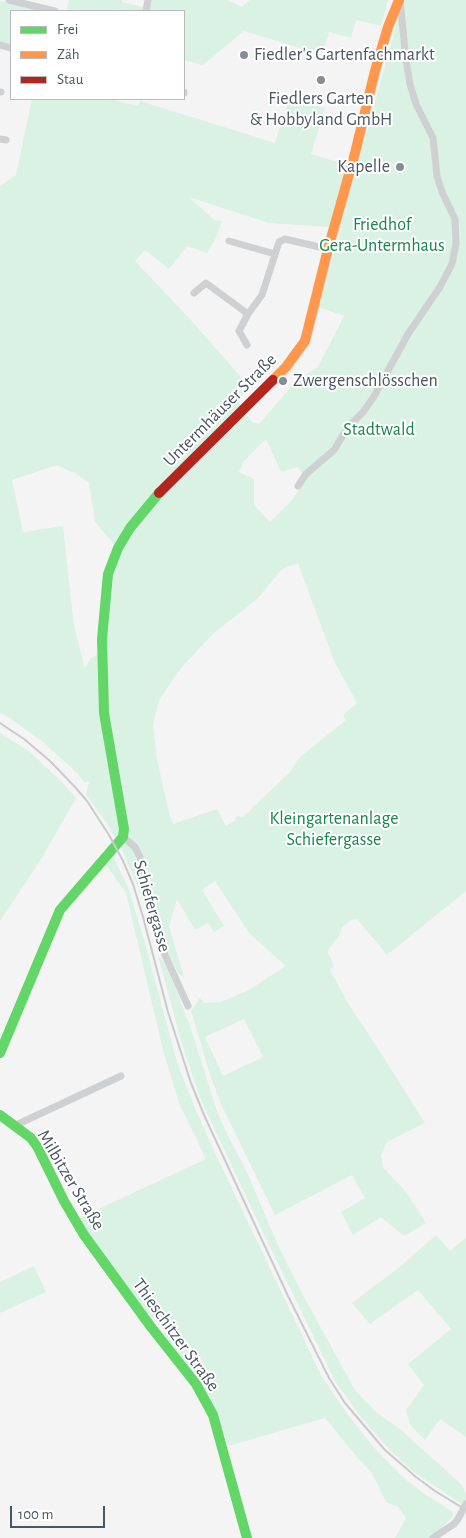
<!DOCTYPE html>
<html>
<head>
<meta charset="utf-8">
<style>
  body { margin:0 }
  #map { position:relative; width:466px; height:1538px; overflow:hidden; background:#f4f4f4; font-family:"Alegreya Sans",sans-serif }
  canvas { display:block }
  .legend { position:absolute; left:10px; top:10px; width:175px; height:90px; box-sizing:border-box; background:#fff; border:1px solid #b7bbc0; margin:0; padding:6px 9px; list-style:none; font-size:15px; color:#4a5661 }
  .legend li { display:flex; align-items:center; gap:10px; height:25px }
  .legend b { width:25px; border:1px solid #b7bbc0 }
  .scale { position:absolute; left:10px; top:1506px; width:95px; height:22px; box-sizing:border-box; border:2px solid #4a5661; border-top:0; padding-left:6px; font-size:15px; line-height:18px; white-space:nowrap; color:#4a5661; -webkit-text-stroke:4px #fff; paint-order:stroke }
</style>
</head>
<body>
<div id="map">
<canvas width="466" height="1538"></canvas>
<ul class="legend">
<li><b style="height:6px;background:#63d668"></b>Frei</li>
<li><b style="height:6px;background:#ff974d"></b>Zäh</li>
<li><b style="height:6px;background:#b3261e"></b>Stau</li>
</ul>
<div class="scale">100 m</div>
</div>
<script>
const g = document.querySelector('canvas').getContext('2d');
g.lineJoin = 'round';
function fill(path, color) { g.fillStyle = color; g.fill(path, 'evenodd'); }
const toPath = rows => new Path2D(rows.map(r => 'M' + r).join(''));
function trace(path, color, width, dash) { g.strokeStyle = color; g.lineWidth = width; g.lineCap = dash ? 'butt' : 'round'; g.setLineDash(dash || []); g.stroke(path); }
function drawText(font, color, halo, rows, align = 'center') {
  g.font = font + ' "Alegreya Sans",sans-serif'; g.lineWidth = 4; g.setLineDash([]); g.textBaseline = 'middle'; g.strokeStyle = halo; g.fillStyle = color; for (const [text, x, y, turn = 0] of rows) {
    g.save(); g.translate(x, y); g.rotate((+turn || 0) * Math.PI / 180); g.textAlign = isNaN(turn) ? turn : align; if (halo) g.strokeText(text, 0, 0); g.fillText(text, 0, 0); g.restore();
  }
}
fill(toPath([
  [69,0,122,0,122,2,143,7,142,11,67,11],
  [150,0,227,0,242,7,250,0,388,0,381,26,356,20,351,38,329,32,323,53,303,48,303,49,244,31,203,65,184,60,184,11,147,11],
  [403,0,466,0,466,891,387,955,357,919,351,920,342,927,339,936,329,949,328,953,334,966,330,970,349,1005,377,1047,425,1123,387,1142,381,1155,383,1167,406,1192,426,1223,404,1236,381,1217,353,1235,341,1212,365,1198,352,1175,275,1215,221,1104,211,1078,191,1011,200,998,204,1003,221,1002,247,991,286,966,249,933,215,881,202,890,224,926,214,932,208,923,195,930,177,899,169,926,184,977,178,973,165,947,159,928,151,925,137,884,121,848,106,822,86,795,89,782,84,782,76,772,43,742,7,716,0,713,0,186,16,175,32,99,109,99,138,106,140,101,275,143,289,99,325,108,311,154,357,168],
  [189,197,269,223,342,228,318,307,344,316,318,367,297,380,259,424,252,422,238,403,249,386,188,317,135,261,145,250,169,269,187,246,207,253,216,238,222,221,214,220],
  [266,439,281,472,298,467,306,479,292,500,270,522,254,505,254,479,239,472,243,462],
  [57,465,76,474,89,483,95,522,113,543,118,558,112,578,104,650,90,659,85,669,74,626,63,526,23,532,12,480],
  [298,563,334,661,357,703,343,715,346,720,299,758,291,771,243,817,238,816,235,818,236,820,226,826,217,809,173,824,169,813,157,759,153,725,159,700,181,668,214,633,257,599,282,569],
  [244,1019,263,1057,223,1076,205,1037],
  [0,1,47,11,11,11,11,44,0,41],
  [0,733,30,752,60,780,76,798,43,856,0,921],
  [113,856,128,887,145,943,177,1062,192,1101,215,1153,321,1375,345,1411,376,1450,405,1479,423,1493,453,1512,453,1516,432,1538,395,1538,406,1518,398,1507,386,1502,372,1473,356,1456,325,1418,228,1446,210,1399,169,1344,163,1330,155,1320,147,1313,94,1243,79,1218,206,1159,179,1103,163,1050,126,893,106,865],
  [158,955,164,962,174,984,190,1026,217,1111,228,1136,246,1170,277,1243,304,1297,355,1390,377,1413,400,1429,462,1485,466,1494,466,1500,463,1505,411,1470,386,1446,360,1416,335,1381,259,1224,201,1100,181,1041],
  [436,1235,450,1251,466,1238,466,1437,440,1419,425,1440,410,1425,406,1410,424,1385,408,1364,451,1329,418,1290,370,1324,352,1303,401,1266],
  [34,1266,46,1292,0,1313,0,1282]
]), '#d9f2e3');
trace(toPath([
  [9,0,55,11],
  [146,11,148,0],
  [0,45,11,48],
  [0,92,1,92],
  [184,92,184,93],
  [0,139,6,140],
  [229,241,275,254],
  [194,293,206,283,248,314],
  [247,345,239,331,248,314,262,295,279,242,285,239,328,249],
  [298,486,306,474,334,450,348,427,363,412,373,398,408,334,440,287,452,264,456,244,455,219,442,192,437,176,433,138,416,104,410,84,406,60,400,0],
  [123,837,135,847,140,857,145,885,160,944,188,1006],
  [16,1125,121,1076],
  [433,1538,454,1524,458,1519]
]), '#ced0d2', 7);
trace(toPath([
  [0,1053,60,910,123,837,124,829,104,713,102,639,108,574,118,548,130,528,159,493],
  [0,1115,31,1138,38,1148,64,1201,84,1235,151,1327,196,1384,213,1415,247,1538]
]), '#63d668', 10);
trace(toPath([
  [273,380,286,367,305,341,328,249,355,153,375,71,388,27,399,0]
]), '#ff974d', 10);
trace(toPath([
  [159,493,273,380]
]), '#b3261e', 10);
trace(toPath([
  [0,723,24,739,50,761,75,787,87,801,109,835,123,861,133,884,143,917,168,1012,191,1083,204,1115,288,1296,329,1378,345,1403,385,1450,416,1477,435,1491,466,1510]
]), '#c9cacc', 2);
trace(toPath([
  [458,1519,466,1504]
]), '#ced0d2', 7);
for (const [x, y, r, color] of [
  [244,55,5,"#868d94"],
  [321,80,5,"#868d94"],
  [400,167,5,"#868d94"],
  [283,381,5,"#868d94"]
]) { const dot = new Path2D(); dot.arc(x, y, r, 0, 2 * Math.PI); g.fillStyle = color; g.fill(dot); trace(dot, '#fff', 2); }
drawText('18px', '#4a5661', '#fff', [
  ["Fiedler's Gartenfachmarkt",254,55],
  ["Fiedlers Garten",321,99,"center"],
  ["& Hobbyland GmbH",321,120,"center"],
  ["Kapelle",390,167,"right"],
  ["Zwergenschlösschen",293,381]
], 'left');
drawText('18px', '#17864f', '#fff', [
  ["Friedhof",382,225],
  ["Gera-Untermhaus",382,246],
  ["Stadtwald",379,430],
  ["Kleingartenanlage",334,819],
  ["Schiefergasse",334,840]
]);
drawText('18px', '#4a5661', '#fff', [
  ["Untermhäuser Straße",220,410,-45],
  ["Schiefergasse",152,906,74],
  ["Milbitzer Straße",71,1180,59],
  ["Thieschitzer Straße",176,1335,54]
]);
</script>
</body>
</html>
